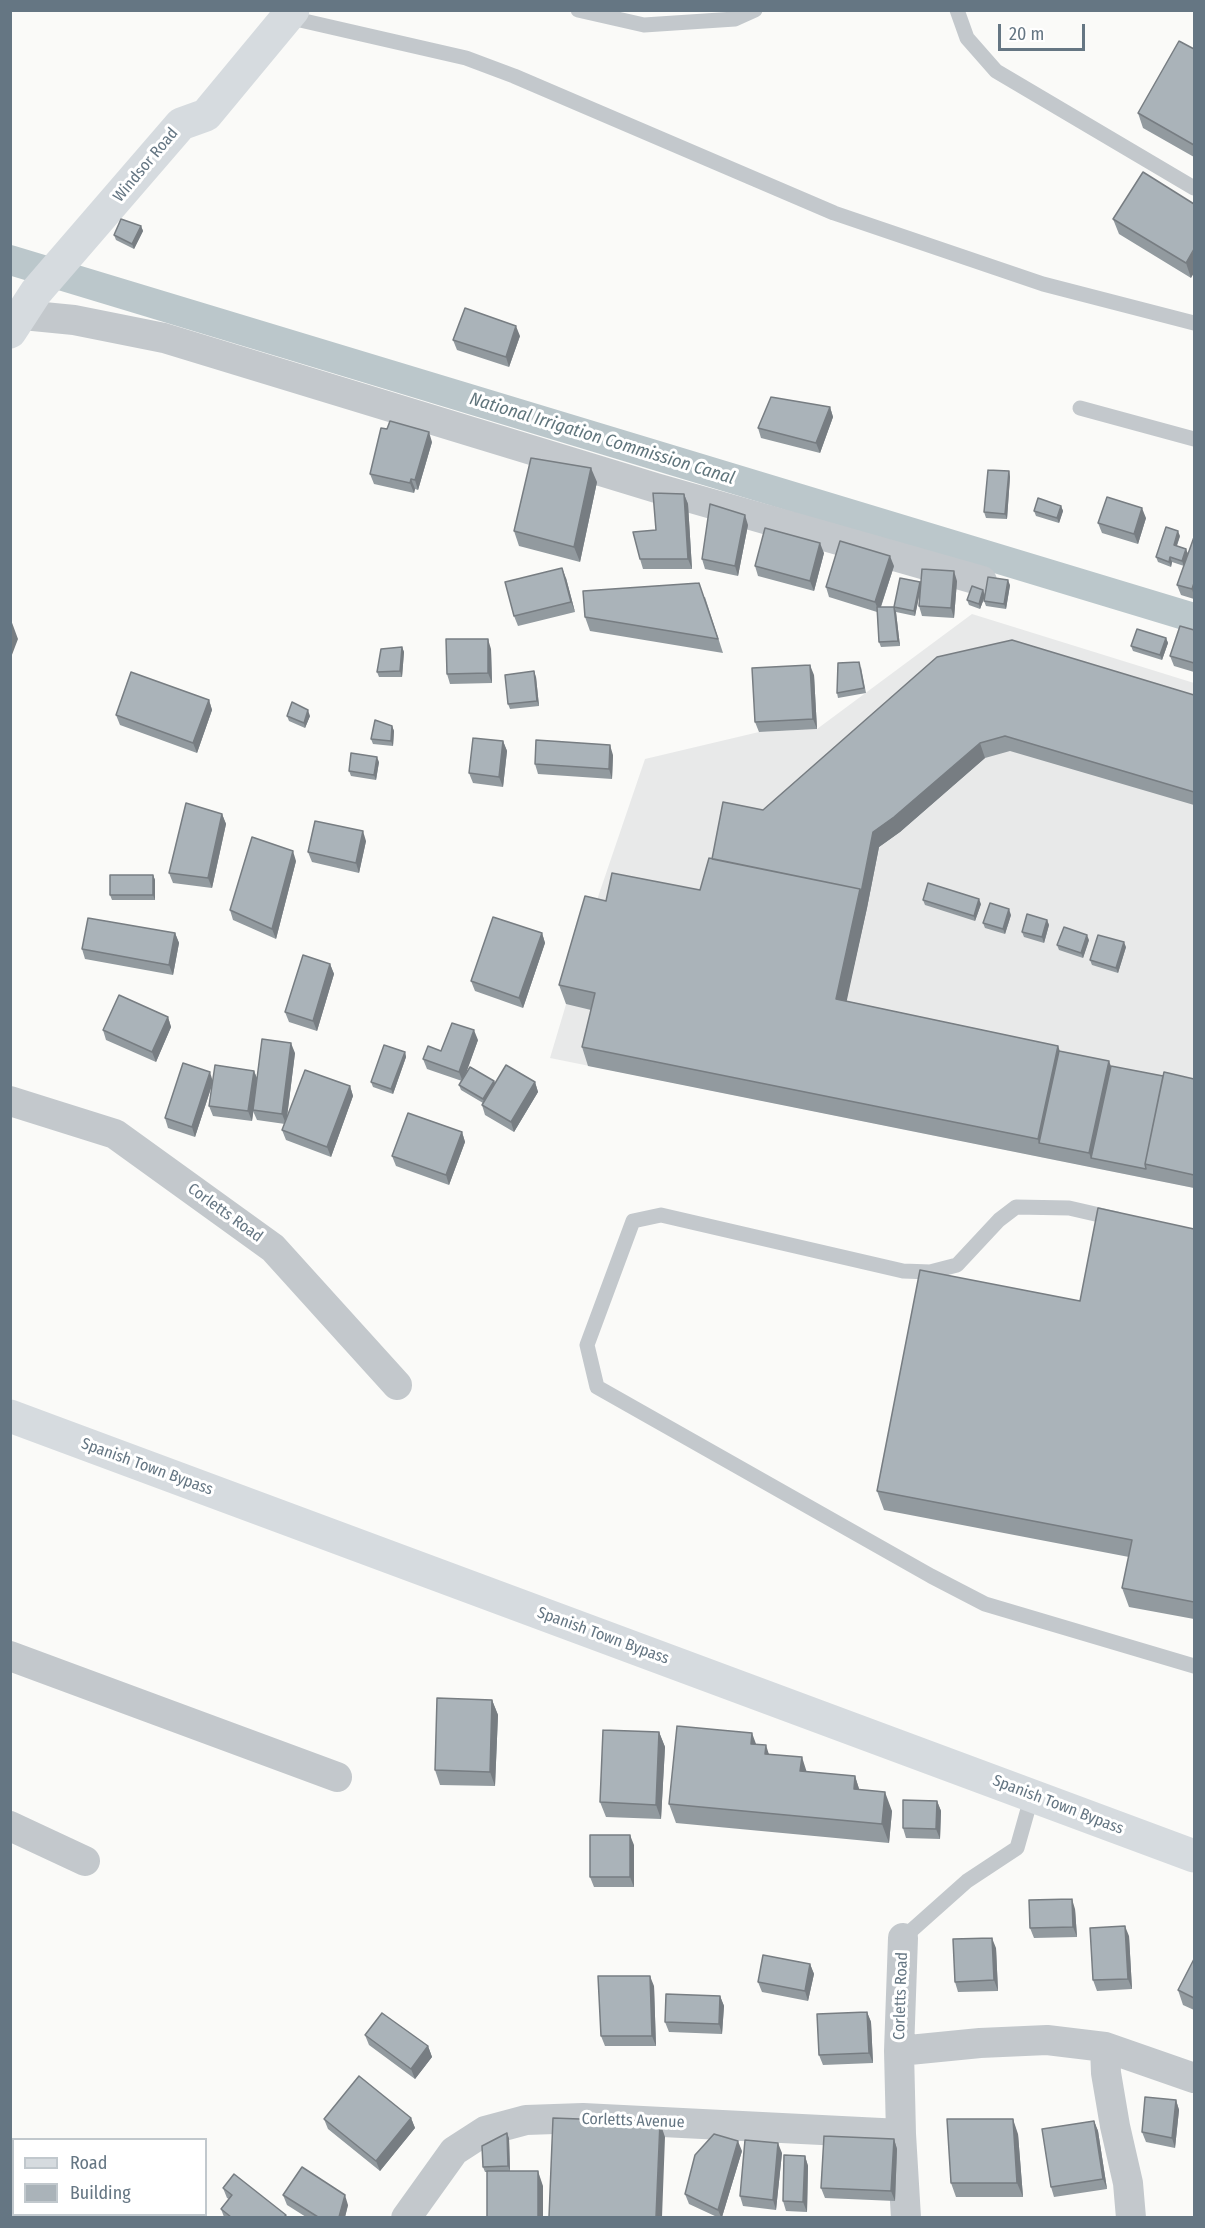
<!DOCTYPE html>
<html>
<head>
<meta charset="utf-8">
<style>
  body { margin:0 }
  #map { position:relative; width:1205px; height:2228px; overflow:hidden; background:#fafaf8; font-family:"Fira Sans Condensed",sans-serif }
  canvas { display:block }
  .frame { position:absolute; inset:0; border:12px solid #657683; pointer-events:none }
  .legend { position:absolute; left:12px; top:2138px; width:195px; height:78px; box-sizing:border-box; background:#fff; border:2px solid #c1c8cd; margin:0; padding:8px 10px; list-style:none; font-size:18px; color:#657683 }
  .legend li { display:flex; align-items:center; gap:12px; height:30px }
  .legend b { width:30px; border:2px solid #c1c8cd }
  .scale { position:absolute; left:998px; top:24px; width:87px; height:27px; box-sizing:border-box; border:3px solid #657683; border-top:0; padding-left:8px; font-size:18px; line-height:21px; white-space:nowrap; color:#657683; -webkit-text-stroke:4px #fff; paint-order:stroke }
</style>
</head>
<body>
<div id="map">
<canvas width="1205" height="2228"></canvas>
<div class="frame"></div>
<ul class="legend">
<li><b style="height:8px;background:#d6dbdf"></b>Road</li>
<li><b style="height:16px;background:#aab3b9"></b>Building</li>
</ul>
<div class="scale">20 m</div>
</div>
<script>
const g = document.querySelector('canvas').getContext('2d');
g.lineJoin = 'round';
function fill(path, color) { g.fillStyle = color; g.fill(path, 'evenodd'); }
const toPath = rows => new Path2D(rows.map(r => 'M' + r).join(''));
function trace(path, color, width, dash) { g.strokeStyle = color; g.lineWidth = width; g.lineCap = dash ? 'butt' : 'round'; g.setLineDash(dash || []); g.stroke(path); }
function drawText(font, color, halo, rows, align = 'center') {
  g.font = font + ' "Fira Sans Condensed",sans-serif'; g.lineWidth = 6; g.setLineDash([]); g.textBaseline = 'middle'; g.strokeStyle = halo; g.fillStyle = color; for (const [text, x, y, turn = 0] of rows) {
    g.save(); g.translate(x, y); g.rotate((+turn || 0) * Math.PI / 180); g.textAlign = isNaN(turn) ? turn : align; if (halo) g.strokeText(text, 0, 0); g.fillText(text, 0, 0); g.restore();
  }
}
fill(toPath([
  [972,614,1194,683,1194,1188,550,1058,599,894,645,759,759,732,817,729]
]), '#e8e9e9');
trace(toPath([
  [10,260,1194,618]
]), '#bbc7cb', 30);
trace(toPath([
  [578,10,644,25,735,19,755,10],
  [957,10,967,38,996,71,1194,188],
  [287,17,466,58,514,76,834,213,1043,284,1194,323],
  [1080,408,1194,439],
  [1117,1219,1069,1208,1016,1207,999,1220,957,1265,930,1272,903,1271,661,1215,633,1221,587,1345,597,1387,931,1576,985,1604,1194,1666],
  [903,1938,967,1881,1017,1848,1032,1795]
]), '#c3c8cc', 15);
trace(toPath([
  [23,315,74,320,164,338,656,488,982,581],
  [10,1101,115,1134,273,1248,397,1385],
  [10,1656,337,1777],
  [10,1826,85,1861],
  [903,1938,899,2051,901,2134,906,2218],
  [1105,2047,1106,2073,1115,2126,1128,2183,1131,2218],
  [899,2051,980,2043,1047,2040,1105,2047,1194,2078],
  [406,2218,454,2151,485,2131,526,2120,583,2118,901,2134]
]), '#c3c8cc', 30);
trace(toPath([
  [10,332,36,292,181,124,206,115,293,10]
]), '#d6dbdf', 33);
trace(toPath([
  [10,1416,1194,1856]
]), '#d6dbdf', 33);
fill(toPath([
  [1194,49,1194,157,1143,128,1138,113],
  [1194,204,1191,278,1119,234,1113,219],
  [141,226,143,231,134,249,116,240,114,235],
  [520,336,509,367,457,350,453,340],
  [830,407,833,417,820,453,761,438,758,428],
  [432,442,418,490,415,489,414,493,374,484,370,474],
  [1009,471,1010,477,1007,519,986,518,984,512],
  [597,482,580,562,519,546,514,531],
  [684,494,688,504,692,569,643,569,640,559,656,530],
  [1061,506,1063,511,1059,523,1036,516,1034,511],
  [1146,518,1138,544,1102,533,1098,523],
  [748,525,738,576,705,569,702,559],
  [1180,536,1177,546,1186,549,1188,554,1184,566,1172,562,1171,567,1158,562,1156,557],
  [1194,537,1194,599,1181,595,1177,585],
  [824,553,814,591,758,576,755,566],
  [894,566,881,607,894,607,896,612,900,646,881,647,879,642,877,612,829,597,826,587],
  [566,578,575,612,518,626,514,616],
  [957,581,954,618,922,616,919,606,919,596,915,616,896,612,894,607,920,585],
  [1010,585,1006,609,986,606,984,601,985,596,980,609,969,605,967,600,983,590,985,595],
  [705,597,723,653,590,631,585,617],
  [1194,630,1194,672,1174,666,1170,656],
  [1166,638,1168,643,1162,660,1133,651,1131,646],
  [402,647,404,652,402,677,379,677,377,672],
  [491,649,492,683,450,684,447,674],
  [937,657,1194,695,1194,805,1010,751,985,758,900,832,879,847,867,908,846,1001,1058,1046,1059,1051,1111,1066,1163,1076,1194,1079,1194,1188,588,1066,582,1047,591,1010,566,1004,559,985,606,901,700,890,712,859,763,810],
  [861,667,866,693,838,698,837,693],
  [814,675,817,729,759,732,755,722],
  [536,677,539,706,510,709,508,704],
  [209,700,212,710,197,753,120,725,116,715],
  [287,716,310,716,305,728,289,721],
  [392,726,394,731,393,746,373,744,371,739],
  [503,741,507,751,503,787,473,783,469,773],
  [613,755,612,779,538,774,535,764],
  [379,762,376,780,351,776,349,771],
  [222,814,226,824,212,888,173,883,169,873],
  [366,841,359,873,312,862,308,852],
  [296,861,276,939,233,920,230,910],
  [153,875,155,880,155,900,112,900,110,895],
  [923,900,981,904,975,921,925,905],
  [1011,915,1005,934,985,928,983,923],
  [1047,920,1049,925,1044,943,1024,937,1022,932],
  [175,933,179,943,173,975,85,959,82,949],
  [542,933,545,943,523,1008,475,991,471,981],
  [1089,940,1083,958,1059,950,1057,945],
  [1126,947,1118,973,1092,965,1090,960],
  [330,964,334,974,317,1031,289,1022,285,1012],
  [168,1017,171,1027,156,1062,106,1040,103,1030],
  [478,1040,465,1075,494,1081,495,1083,535,1082,538,1092,514,1132,485,1115,482,1105,483,1103,461,1090,459,1085,462,1081,427,1069,423,1059,441,1051],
  [405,1052,406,1057,393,1094,373,1087,371,1082],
  [295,1053,287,1118,350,1086,353,1096,331,1157,286,1140,282,1130,285,1124,257,1120,253,1111,252,1121,213,1116,209,1106,212,1085,195,1137,168,1128,165,1118,213,1081,254,1071,257,1078],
  [462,1132,465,1142,449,1185,396,1166,392,1156],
  [1194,1229,1194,1619,1129,1607,1122,1588,1129,1557,884,1510,877,1491,1080,1301],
  [492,1700,498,1715,495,1786,440,1785,435,1770],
  [659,1732,665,1747,661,1819,606,1817,600,1802],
  [756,1744,769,1754,807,1772,855,1776,859,1789,892,1811,889,1843,676,1823,669,1804],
  [937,1801,941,1811,940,1839,906,1838,903,1828],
  [634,1845,634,1887,594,1887,590,1877],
  [1075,1909,1077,1937,1034,1938,1030,1928],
  [1129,1936,1132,1989,1097,1991,1093,1980],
  [996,1948,998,1991,958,1992,955,1982],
  [1194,1959,1194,2010,1183,2005,1178,1990],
  [810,1964,814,1974,808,2001,762,1992,758,1982],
  [654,1986,656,2046,605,2046,601,2036],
  [720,1996,724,2006,722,2034,669,2032,665,2022],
  [867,2012,871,2022,873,2063,823,2065,819,2055],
  [365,2035,428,2046,432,2057,415,2079,369,2045],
  [1176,2100,1179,2110,1175,2148,1146,2142,1142,2132],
  [411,2118,415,2128,380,2171,328,2129,324,2119],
  [1094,2121,1098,2131,1107,2189,1054,2197,1051,2187],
  [1018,2134,1023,2197,956,2197,951,2183],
  [509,2138,510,2171,543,2186,543,2217,487,2172,485,2172,483,2167],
  [894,2139,897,2149,895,2201,825,2198,821,2188],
  [742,2151,722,2217,717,2217,689,2204,685,2194],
  [782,2153,776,2210,743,2206,740,2196],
  [805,2156,808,2166,807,2212,786,2211,783,2201],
  [223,2188,286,2215,287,2217,224,2217,221,2209,229,2199,227,2198],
  [283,2195,348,2205,345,2217,306,2217,287,2205]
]), '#929a9f');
fill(toPath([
  [141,226,143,231,134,249,132,244],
  [1194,249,1194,273,1191,278,1186,263],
  [516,326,520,336,509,367,506,357],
  [830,407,833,417,820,453,816,443],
  [429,432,432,442,418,490,415,480],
  [591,468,597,482,580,562,574,547],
  [1009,471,1010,477,1007,519,1005,514],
  [411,479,415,489,414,493,410,483],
  [684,494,688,504,692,569,688,559],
  [1061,506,1063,511,1059,523,1057,518],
  [1142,508,1146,518,1138,544,1134,534],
  [745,515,748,525,738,576,735,566],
  [1178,531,1180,536,1175,550,1174,545],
  [820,543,824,553,814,591,810,581],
  [1186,549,1188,554,1184,566,1182,561],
  [890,556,894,566,879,612,875,602],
  [1170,557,1172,562,1171,567,1169,562],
  [562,568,566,578,575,612,571,602],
  [954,571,957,581,954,618,951,608],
  [1008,580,1010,585,1006,609,1004,604],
  [920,582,921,587,915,616,914,611],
  [1194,583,1194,596,1192,589],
  [983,590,985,596,980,609,979,604],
  [894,607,896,612,900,646,898,641],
  [11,620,18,639,10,660,10,622],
  [1166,638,1168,643,1162,660,1160,655],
  [488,639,491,649,492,683,488,673],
  [402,647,404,652,402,677,400,671],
  [810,665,814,675,817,729,813,719],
  [534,671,536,677,539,706,537,701],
  [209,700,212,710,197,753,193,743],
  [308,710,310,716,305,728,304,723],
  [392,726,394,731,393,746,391,741],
  [503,741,507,751,503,787,499,777],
  [980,743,985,758,900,832,879,847,867,908,843,1018,836,999,860,889,873,832],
  [610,745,613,755,612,779,609,769],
  [377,757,379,762,376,780,374,775],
  [222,814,226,824,212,888,208,878],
  [363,831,366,841,359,873,356,863],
  [293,851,296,861,276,939,272,929],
  [153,875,155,880,155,900,153,895],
  [979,899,981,904,975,921,974,916],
  [1009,909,1011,915,1005,934,1003,929],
  [1047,920,1049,925,1044,943,1042,937],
  [175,933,179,943,173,975,169,965],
  [542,933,545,943,523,1008,519,998],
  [1087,935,1089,940,1083,958,1081,953],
  [1124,942,1126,947,1118,973,1116,968],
  [330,964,334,974,317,1031,313,1021],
  [168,1017,171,1027,156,1062,152,1052],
  [474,1030,478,1040,463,1082,459,1072],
  [291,1043,295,1053,286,1124,282,1114],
  [1058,1046,1065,1065,1039,1143,1038,1139],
  [405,1052,406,1057,393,1094,391,1089],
  [1109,1061,1115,1076,1091,1158,1089,1153],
  [254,1071,258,1081,252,1121,248,1111],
  [210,1072,213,1082,195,1137,192,1127],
  [494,1081,496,1086,485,1104,483,1099],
  [535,1082,538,1092,514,1132,511,1122],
  [350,1086,353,1096,331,1157,327,1147],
  [462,1132,465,1142,449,1185,446,1175],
  [492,1700,498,1715,495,1786,490,1772],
  [659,1732,665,1747,661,1819,656,1805],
  [752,1733,759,1752,751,1744],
  [766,1745,772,1764,765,1754],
  [802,1757,808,1776,800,1771],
  [855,1776,861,1795,854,1789],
  [885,1792,892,1811,889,1843,882,1824],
  [937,1801,941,1811,940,1839,936,1829],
  [630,1835,634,1845,634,1887,630,1877],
  [1072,1899,1075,1909,1077,1937,1073,1927],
  [1125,1926,1129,1936,1132,1989,1128,1979],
  [992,1938,996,1948,998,1991,994,1980],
  [810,1964,814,1974,808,2001,805,1991],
  [650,1976,654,1986,656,2046,652,2036],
  [720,1996,724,2006,722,2034,719,2024],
  [867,2012,871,2022,873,2063,869,2053],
  [428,2046,432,2057,415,2079,411,2069],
  [1176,2100,1179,2110,1175,2148,1172,2138],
  [411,2118,415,2128,380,2171,376,2161],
  [1013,2119,1018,2134,1023,2197,1017,2183],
  [1094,2121,1098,2131,1107,2189,1103,2179],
  [660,2122,665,2137,662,2217,656,2217],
  [507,2133,509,2138,510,2171,508,2166],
  [894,2139,897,2149,895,2201,891,2191],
  [738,2141,742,2151,722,2217,721,2217,718,2210],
  [778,2143,782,2153,776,2210,773,2200],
  [805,2156,808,2166,807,2212,803,2202],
  [538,2171,543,2186,543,2217,538,2217],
  [345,2195,348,2205,345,2217,339,2217]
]), '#777d82');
const building = toPath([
  [1179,41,1194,49,1194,145,1138,113,1179,41],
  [1143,172,1194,204,1194,249,1186,263,1113,219,1143,172],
  [121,219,141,226,132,244,114,235,121,219],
  [465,308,516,326,506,357,453,340,465,308],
  [771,397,830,407,816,443,758,428,771,397],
  [390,421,429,432,415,480,411,479,410,483,370,474,381,428,387,429,390,421],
  [531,458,591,468,574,547,514,531,531,458],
  [988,470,1009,471,1005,514,984,512,988,470],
  [653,493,684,494,688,559,640,559,633,532,656,530,653,493],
  [1107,497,1142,508,1134,534,1098,523,1107,497],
  [1038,498,1061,506,1057,518,1034,511,1038,498],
  [710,504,745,515,735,566,702,559,710,504],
  [1166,527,1178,531,1174,545,1186,549,1182,561,1170,557,1169,562,1156,557,1166,527],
  [765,528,820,543,810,581,755,566,765,528],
  [1194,537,1194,583,1192,589,1177,585,1194,537],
  [840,541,890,556,875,602,826,587,840,541],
  [562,568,571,602,514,616,505,582,562,568],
  [922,569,954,571,951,608,919,606,922,569],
  [988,577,1008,580,1004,604,984,601,988,577],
  [900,578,920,582,914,611,894,607,900,578],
  [699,583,718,639,585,617,583,591,699,583],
  [972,586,983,590,979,604,967,600,972,586],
  [877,607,894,607,898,641,879,642,877,607],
  [1180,626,1194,630,1194,663,1170,656,1180,626],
  [1137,629,1166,638,1160,655,1131,646,1137,629],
  [446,639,488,639,488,673,447,674,446,639],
  [1012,640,1194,695,1194,792,1005,736,980,743,894,817,873,832,861,893,860,889,712,859,723,802,763,810,937,657,1012,640],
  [402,647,400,671,377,672,381,649,402,647],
  [859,662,864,688,837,693,838,663,859,662],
  [810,665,813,719,755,722,752,668,810,665],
  [534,671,537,701,508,704,505,675,534,671],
  [131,672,209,700,193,743,116,715,131,672],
  [292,702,308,710,304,723,287,716,292,702],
  [375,720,392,726,391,741,371,739,375,720],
  [473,738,503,741,499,777,469,773,473,738],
  [536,740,610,745,609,769,535,764,536,740],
  [351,753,377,757,374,775,349,771,351,753],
  [186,803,222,814,208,878,169,873,186,803],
  [315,821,363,831,356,863,308,852,315,821],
  [252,837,293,851,272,929,230,910,252,837],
  [709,858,860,889,836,999,1058,1046,1038,1139,582,1047,595,993,559,985,585,896,606,901,612,873,700,890,709,858],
  [110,875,153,875,153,895,110,895,110,875],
  [928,883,979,899,974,916,923,900,928,883],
  [990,903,1009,909,1003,929,983,923,990,903],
  [1027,914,1047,920,1042,937,1022,932,1027,914],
  [493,917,542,933,519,998,471,981,493,917],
  [88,918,175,933,169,965,82,949,88,918],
  [1064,927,1087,935,1081,953,1057,945,1064,927],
  [1098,935,1124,942,1116,968,1090,960,1098,935],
  [303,955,330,964,313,1021,285,1012,303,955],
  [119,995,168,1017,152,1052,103,1030,119,995],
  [452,1023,474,1030,459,1072,423,1059,428,1046,441,1051,452,1023],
  [262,1039,291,1043,282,1114,253,1110,262,1039],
  [384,1045,405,1052,391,1089,371,1082,384,1045],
  [1059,1051,1109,1061,1089,1153,1039,1143,1059,1051],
  [183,1063,210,1072,192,1127,165,1118,183,1063],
  [215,1065,254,1071,248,1111,209,1106,215,1065],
  [506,1065,535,1082,511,1122,482,1105,506,1065],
  [1111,1066,1163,1076,1145,1164,1146,1169,1091,1158,1111,1066],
  [470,1067,494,1081,483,1099,459,1085,470,1067],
  [305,1070,350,1086,327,1147,282,1130,305,1070],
  [1164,1072,1194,1079,1194,1175,1145,1164,1164,1072],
  [408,1113,462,1132,446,1175,392,1156,408,1113],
  [1098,1208,1194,1229,1194,1602,1122,1588,1132,1540,877,1491,920,1270,1080,1301,1098,1208],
  [437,1698,492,1700,490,1772,435,1770,437,1698],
  [677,1726,752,1733,751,1744,766,1745,765,1754,802,1757,800,1771,855,1776,854,1789,885,1792,882,1824,669,1804,677,1726],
  [603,1730,659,1732,656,1805,600,1802,603,1730],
  [903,1800,937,1801,936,1829,903,1828,903,1800],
  [590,1835,630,1835,630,1877,590,1877,590,1835],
  [1072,1899,1073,1927,1030,1928,1029,1900,1072,1899],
  [1125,1926,1128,1979,1093,1980,1090,1928,1125,1926],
  [992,1938,994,1980,955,1982,953,1939,992,1938],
  [763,1955,810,1964,805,1991,758,1982,763,1955],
  [1194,1959,1194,1998,1178,1990,1194,1959],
  [598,1976,650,1976,652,2036,601,2036,598,1976],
  [666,1994,720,1996,719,2024,665,2022,666,1994],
  [867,2012,869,2053,819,2055,817,2014,867,2012],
  [382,2013,428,2046,411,2069,365,2035,382,2013],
  [359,2076,411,2118,376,2161,324,2119,359,2076],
  [1145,2097,1176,2100,1172,2138,1142,2132,1145,2097],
  [553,2118,660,2122,656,2217,549,2217,553,2118],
  [947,2119,1013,2119,1017,2183,951,2183,947,2119],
  [1094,2121,1103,2179,1051,2187,1042,2129,1094,2121],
  [507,2133,508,2166,483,2167,482,2146,507,2133],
  [714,2134,738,2141,718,2210,685,2194,695,2155,714,2134],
  [824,2136,894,2139,891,2191,821,2188,824,2136],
  [745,2140,778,2143,773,2200,740,2196,745,2140],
  [784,2155,805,2156,803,2202,783,2201,784,2155],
  [302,2167,345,2195,339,2217,318,2217,283,2195,302,2167],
  [487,2171,538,2171,538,2217,487,2217,487,2171],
  [234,2174,286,2215,284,2217,231,2217,221,2209,232,2195,223,2188,234,2174]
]);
fill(building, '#aab3b9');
trace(building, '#777d82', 1.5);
drawText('16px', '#657683', '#fff', [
  ["Windsor Road",146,165,-50],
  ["Corletts Road",225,1213,36],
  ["Spanish Town Bypass",147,1467,20],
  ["Spanish Town Bypass",603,1636,20],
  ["Spanish Town Bypass",1058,1805,21],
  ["Corletts Road",901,1996,-88],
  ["Corletts Avenue",633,2121,2]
]);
drawText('italic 18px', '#60757c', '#fff', [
  ["National Irrigation Commission Canal",602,439,17]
]);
</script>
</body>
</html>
